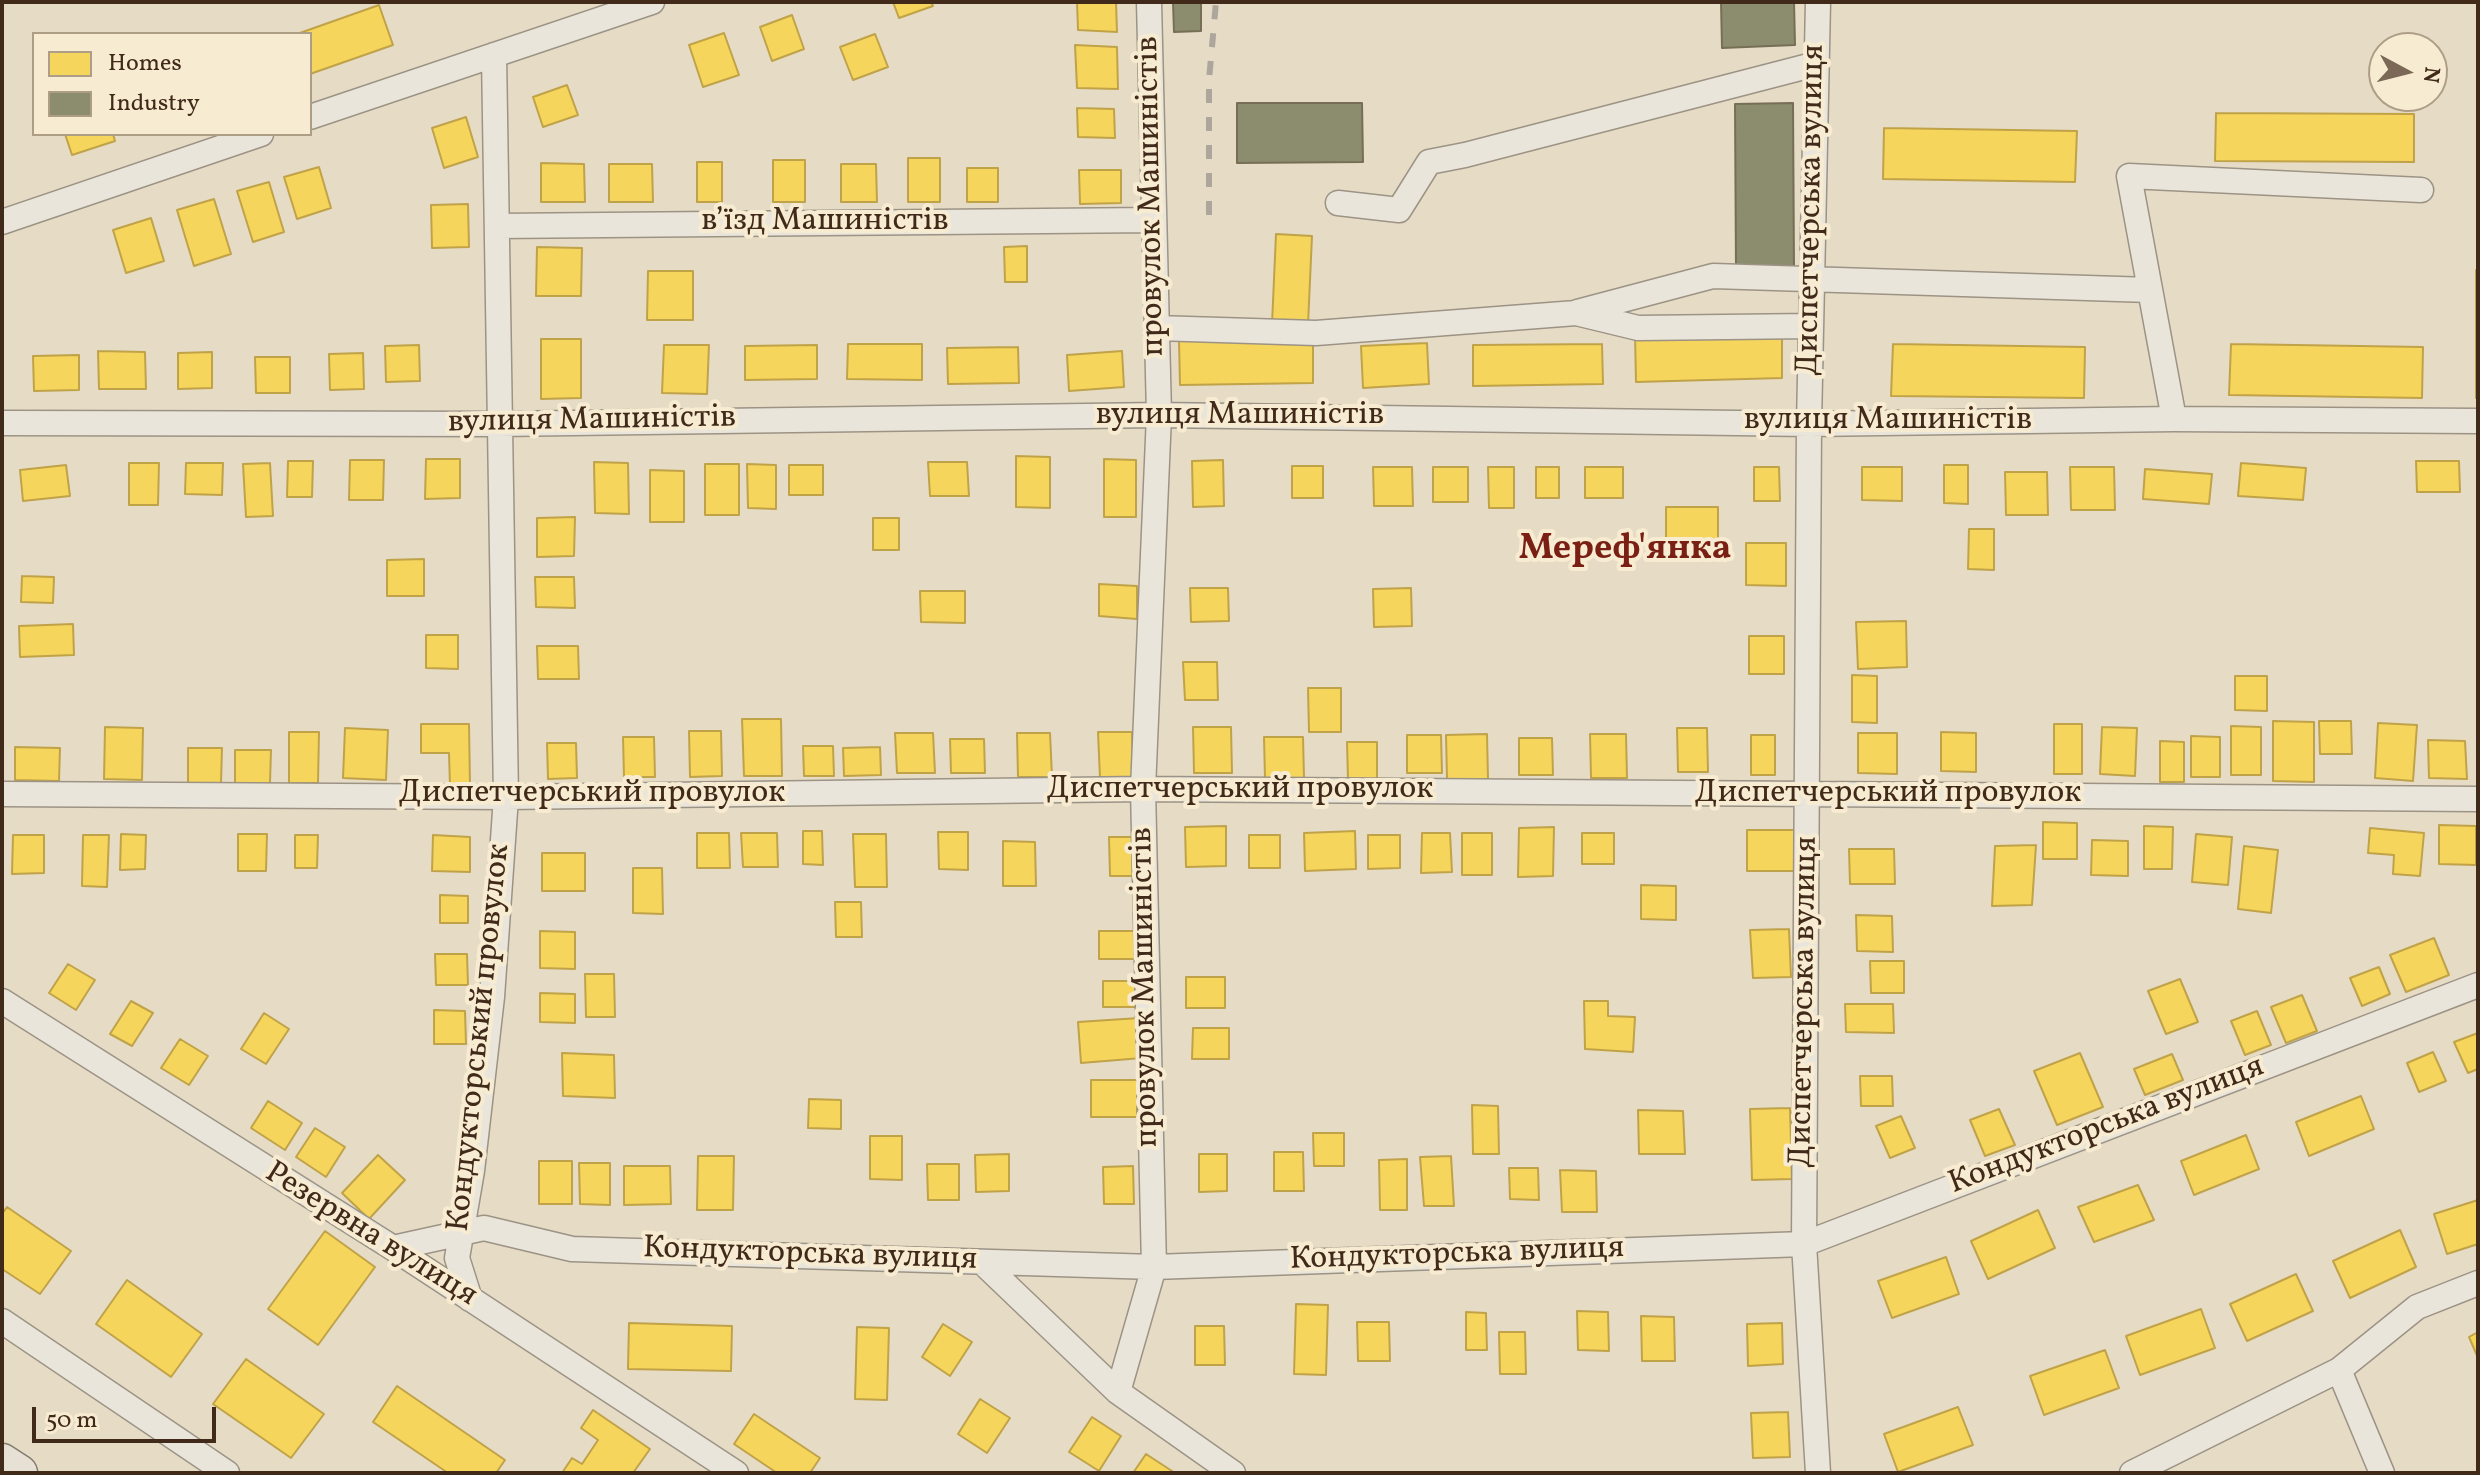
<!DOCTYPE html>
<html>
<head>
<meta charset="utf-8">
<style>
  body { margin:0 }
  #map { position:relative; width:2480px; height:1475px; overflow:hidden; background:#e6dcc6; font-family:Vollkorn,serif }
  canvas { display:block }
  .frame { position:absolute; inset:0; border:4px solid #412a1a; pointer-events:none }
  .legend { position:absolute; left:32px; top:32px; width:280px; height:104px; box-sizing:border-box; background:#f7ecd2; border:2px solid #ae9e88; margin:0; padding:10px 14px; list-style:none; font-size:24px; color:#412a1a }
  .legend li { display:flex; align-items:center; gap:16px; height:40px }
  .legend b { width:40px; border:2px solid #ae9e88 }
  .north { position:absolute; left:2368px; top:32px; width:80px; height:80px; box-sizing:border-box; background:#f7ecd2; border:2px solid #ae9e88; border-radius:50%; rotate:97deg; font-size:22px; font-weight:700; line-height:32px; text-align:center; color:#412a1a }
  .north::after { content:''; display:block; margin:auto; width:28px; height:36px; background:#7b6856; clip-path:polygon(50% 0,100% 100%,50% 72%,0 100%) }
  .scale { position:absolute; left:32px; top:1407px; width:184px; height:36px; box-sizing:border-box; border:4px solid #412a1a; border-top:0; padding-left:10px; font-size:24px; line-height:28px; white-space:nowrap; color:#412a1a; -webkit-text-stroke:6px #f7ecd2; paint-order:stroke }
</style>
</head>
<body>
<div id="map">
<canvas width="2480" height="1475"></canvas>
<div class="frame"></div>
<ul class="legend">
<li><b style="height:22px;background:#f6d55c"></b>Homes</li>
<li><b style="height:22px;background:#8c8c6e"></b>Industry</li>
</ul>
<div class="north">N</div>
<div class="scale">50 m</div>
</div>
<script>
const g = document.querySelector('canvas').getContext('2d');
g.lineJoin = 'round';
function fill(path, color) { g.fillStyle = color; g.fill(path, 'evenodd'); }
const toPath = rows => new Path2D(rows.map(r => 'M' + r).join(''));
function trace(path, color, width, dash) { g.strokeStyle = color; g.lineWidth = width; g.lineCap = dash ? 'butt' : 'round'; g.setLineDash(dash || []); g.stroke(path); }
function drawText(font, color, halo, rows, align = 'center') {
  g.font = font + ' Vollkorn,serif'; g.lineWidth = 8; g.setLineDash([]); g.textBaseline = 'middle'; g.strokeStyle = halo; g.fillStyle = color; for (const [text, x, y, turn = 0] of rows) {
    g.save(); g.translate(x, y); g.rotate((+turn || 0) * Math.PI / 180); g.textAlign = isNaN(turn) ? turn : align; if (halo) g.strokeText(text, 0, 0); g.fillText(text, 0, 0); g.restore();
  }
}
const homes = toPath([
  [893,2,931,2,933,6,899,18,893,2],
  [1077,2,1116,2,1117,32,1078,30,1077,2],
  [379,5,393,45,310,74,310,34,297,34,379,5],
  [792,15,804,49,772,61,760,27,792,15],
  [724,33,739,75,703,87,689,45,724,33],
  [875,34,888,67,853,80,840,47,875,34],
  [1075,45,1117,47,1118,89,1077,88,1075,45],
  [567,85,578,115,543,127,533,97,567,85],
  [1077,108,1114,109,1115,138,1078,137,1077,108],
  [2216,113,2414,114,2414,162,2215,161,2216,113],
  [466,117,478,157,444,168,432,128,466,117],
  [1884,128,2077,131,2075,182,1883,179,1884,128],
  [65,134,113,134,115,141,72,155,65,134],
  [908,158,940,158,940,202,908,202,908,158],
  [773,160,805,160,805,202,773,202,773,160],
  [697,162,722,162,722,202,697,202,697,162],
  [541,163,584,164,585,202,541,202,541,163],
  [609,164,652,164,653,202,609,202,609,164],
  [841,164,876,164,877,202,841,202,841,164],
  [319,167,331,208,297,219,284,177,319,167],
  [967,168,998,168,998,202,967,202,967,168],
  [1079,170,1121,170,1121,203,1080,204,1079,170],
  [269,182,284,232,253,242,237,191,269,182],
  [214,199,231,254,194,266,177,210,214,199],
  [468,204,469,247,432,248,431,205,468,204],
  [151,218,164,261,126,273,113,230,151,218],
  [1276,234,1312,236,1308,325,1272,324,1276,234],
  [1027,246,1027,282,1005,282,1004,247,1027,246],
  [537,247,582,248,581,296,536,296,537,247],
  [2476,270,2478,397,2476,398,2476,270],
  [648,271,693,271,693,320,647,320,648,271],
  [1782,331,1782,378,1636,382,1635,334,1782,331],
  [541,339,581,339,581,398,541,399,541,339],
  [1313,339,1313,383,1180,385,1179,340,1313,339],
  [1427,343,1429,384,1363,388,1361,346,1427,343],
  [848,344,922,344,922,380,847,379,848,344],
  [1602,344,1603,384,1473,386,1473,345,1602,344],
  [1893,344,2085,347,2084,398,1891,396,1893,344],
  [2231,344,2423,347,2422,398,2229,395,2231,344],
  [419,345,420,381,386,382,385,346,419,345],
  [664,345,709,345,707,394,662,393,664,345],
  [817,345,817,379,745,380,745,346,817,345],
  [1018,347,1019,383,948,384,947,348,1018,347],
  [98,351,145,352,146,389,99,389,98,351],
  [1122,351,1124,387,1069,391,1067,355,1122,351],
  [212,352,212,388,178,389,178,353,212,352],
  [363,353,364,389,330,390,329,354,363,353],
  [79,355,79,390,34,391,33,356,79,355],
  [255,357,290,357,290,393,256,393,255,357],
  [1016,456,1050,457,1050,508,1016,507,1016,456],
  [426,459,460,459,460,498,425,499,426,459],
  [1104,459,1136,460,1136,517,1104,517,1104,459],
  [350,460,384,460,383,500,349,500,350,460],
  [1223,460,1224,506,1193,507,1192,461,1223,460],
  [288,461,313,461,312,497,287,497,288,461],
  [2416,461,2459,461,2460,492,2417,492,2416,461],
  [594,462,628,463,629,514,595,513,594,462],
  [928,462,967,462,969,496,930,496,928,462],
  [129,463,159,463,158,505,129,505,129,463],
  [186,463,223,463,222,495,185,494,186,463],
  [270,463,273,516,246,517,243,464,270,463],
  [2241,463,2306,468,2303,500,2238,496,2241,463],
  [705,464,739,464,739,515,705,515,705,464],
  [747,464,776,465,776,509,748,508,747,464],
  [66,465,70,496,23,501,20,470,66,465],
  [789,465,823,465,823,495,789,495,789,465],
  [1944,465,1968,465,1968,504,1944,503,1944,465],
  [1292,466,1323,466,1323,498,1292,498,1292,466],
  [1373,467,1412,467,1413,506,1374,506,1373,467],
  [1433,467,1468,467,1468,502,1433,502,1433,467],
  [1488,467,1514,467,1514,508,1489,508,1488,467],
  [1536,467,1559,467,1559,498,1536,498,1536,467],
  [1585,467,1623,467,1623,498,1585,498,1585,467],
  [1754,467,1779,467,1780,501,1754,501,1754,467],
  [1862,467,1902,467,1902,501,1862,500,1862,467],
  [2070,467,2114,467,2115,510,2071,510,2070,467],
  [2145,469,2212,474,2209,504,2143,499,2145,469],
  [650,470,684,471,684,522,650,522,650,470],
  [2005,472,2047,472,2048,515,2006,515,2005,472],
  [1666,507,1718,507,1718,539,1666,539,1666,507],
  [575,517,574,556,537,557,537,518,575,517],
  [873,518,899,518,899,550,873,550,873,518],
  [1969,529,1994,529,1994,570,1968,569,1969,529],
  [1746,543,1786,543,1786,586,1746,585,1746,543],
  [424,559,424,596,387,596,387,560,424,559],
  [22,576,54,577,53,603,21,602,22,576],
  [535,577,574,577,575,608,536,607,535,577],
  [1099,584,1137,586,1137,619,1099,616,1099,584],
  [1190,588,1228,588,1229,621,1191,622,1190,588],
  [1411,588,1412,626,1374,627,1373,589,1411,588],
  [920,591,965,591,965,623,921,622,920,591],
  [1906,621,1907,667,1858,669,1856,622,1906,621],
  [73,624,74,655,20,657,19,626,73,624],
  [426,635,458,635,458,669,426,668,426,635],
  [1749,636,1784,636,1784,674,1749,674,1749,636],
  [537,646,578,646,579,679,538,679,537,646],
  [1183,662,1217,662,1218,700,1185,700,1183,662],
  [1852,675,1877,676,1877,723,1852,722,1852,675],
  [2235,676,2267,676,2267,711,2235,710,2235,676],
  [1308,688,1341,688,1341,732,1309,732,1308,688],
  [742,719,781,719,782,776,744,776,742,719],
  [2273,721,2314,722,2314,782,2273,781,2273,721],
  [2319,721,2351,721,2352,754,2320,754,2319,721],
  [2378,723,2417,725,2413,781,2375,778,2378,723],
  [421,724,469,724,470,786,450,786,449,753,421,753,421,724],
  [2054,724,2082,724,2082,774,2054,774,2054,724],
  [2231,726,2261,727,2261,775,2231,775,2231,726],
  [105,727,143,728,142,780,104,779,105,727],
  [1193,727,1231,727,1232,773,1194,773,1193,727],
  [2102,727,2137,728,2135,776,2100,774,2102,727],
  [345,728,388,730,386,780,343,778,345,728],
  [1677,728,1707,728,1708,772,1678,772,1677,728],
  [689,731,721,731,722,776,690,777,689,731],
  [289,732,319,732,318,783,289,783,289,732],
  [1098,732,1132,732,1133,777,1100,778,1098,732],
  [1941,732,1976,733,1976,772,1941,771,1941,732],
  [895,733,933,733,935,773,897,773,895,733],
  [1017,733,1050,733,1052,777,1018,777,1017,733],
  [1858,733,1897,733,1897,774,1858,773,1858,733],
  [1487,734,1488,779,1447,779,1446,735,1487,734],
  [1590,734,1626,734,1627,778,1591,778,1590,734],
  [1407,735,1441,735,1442,773,1407,773,1407,735],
  [1751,735,1775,735,1775,775,1751,775,1751,735],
  [2191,736,2220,737,2220,777,2191,777,2191,736],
  [623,737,654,737,655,777,624,777,623,737],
  [1264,737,1303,737,1304,778,1265,779,1264,737],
  [1519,738,1552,738,1553,775,1519,775,1519,738],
  [950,739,984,739,985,773,951,773,950,739],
  [2428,740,2465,741,2467,779,2429,778,2428,740],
  [2160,741,2184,742,2184,782,2160,782,2160,741],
  [1347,742,1377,742,1377,779,1348,780,1347,742],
  [547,743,576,743,577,778,548,779,547,743],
  [803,746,833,746,834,776,804,776,803,746],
  [15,747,60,748,59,781,15,780,15,747],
  [880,747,881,775,844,776,843,748,880,747],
  [188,748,222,748,221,783,188,783,188,748],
  [235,750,271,750,270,783,235,783,235,750],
  [2043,822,2077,823,2077,859,2043,859,2043,822],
  [2439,825,2476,826,2476,865,2439,864,2439,825],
  [1226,826,1226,866,1186,867,1185,827,1226,826],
  [2144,826,2173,827,2172,869,2144,869,2144,826],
  [1554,827,1553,876,1518,877,1519,828,1554,827],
  [2370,828,2424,833,2420,876,2393,874,2394,855,2368,853,2370,828],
  [1747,830,1796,830,1797,871,1747,871,1747,830],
  [803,831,822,831,823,865,803,864,803,831],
  [1355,831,1356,869,1305,871,1304,833,1355,831],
  [938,832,968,832,968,870,939,869,938,832],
  [697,833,729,833,730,868,697,868,697,833],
  [741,833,777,833,778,867,743,867,741,833],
  [1422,833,1450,833,1452,872,1421,873,1422,833],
  [1462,833,1492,833,1492,875,1462,875,1462,833],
  [1582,833,1614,833,1614,864,1582,864,1582,833],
  [121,834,146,835,145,869,120,870,121,834],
  [238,834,267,834,266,871,238,871,238,834],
  [853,834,886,834,887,887,855,887,853,834],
  [2196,834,2232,837,2228,885,2192,882,2196,834],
  [13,835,44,835,44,873,12,874,13,835],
  [83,835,109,835,107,887,82,886,83,835],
  [295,835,318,835,317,868,295,868,295,835],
  [433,835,470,837,470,872,432,871,433,835],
  [1249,835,1280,835,1280,868,1249,868,1249,835],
  [1368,835,1400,835,1400,868,1368,869,1368,835],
  [1109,837,1133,837,1133,876,1110,876,1109,837],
  [2092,840,2128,841,2128,876,2091,875,2092,840],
  [1003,841,1035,842,1036,886,1003,886,1003,841],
  [2036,845,2032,905,1992,906,1995,846,2036,845],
  [2244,846,2278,850,2271,913,2238,909,2244,846],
  [1849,849,1894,849,1895,884,1850,884,1849,849],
  [542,853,585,853,585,891,542,891,542,853],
  [633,868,662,868,663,914,633,913,633,868],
  [1641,885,1676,886,1676,920,1641,919,1641,885],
  [440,895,468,896,468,923,440,923,440,895],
  [835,902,861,902,862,937,836,937,835,902],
  [1856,915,1892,916,1893,952,1857,951,1856,915],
  [1789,929,1791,977,1753,978,1750,930,1789,929],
  [540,931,575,932,575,969,540,968,540,931],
  [1099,931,1136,931,1136,959,1099,959,1099,931],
  [2434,938,2449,975,2406,992,2390,955,2434,938],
  [435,954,467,954,468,985,436,985,435,954],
  [1870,961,1904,961,1904,993,1871,993,1870,961],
  [68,964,95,980,76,1010,49,993,68,964],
  [2379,967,2390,994,2362,1006,2350,978,2379,967],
  [585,974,614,974,615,1017,586,1017,585,974],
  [1186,977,1225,977,1225,1008,1186,1008,1186,977],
  [2180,979,2198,1022,2166,1034,2148,991,2180,979],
  [1103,981,1137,981,1137,1007,1103,1007,1103,981],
  [540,993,575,994,575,1023,540,1022,540,993],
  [2302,995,2317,1031,2286,1043,2271,1007,2302,995],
  [131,1001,153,1013,132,1046,110,1034,131,1001],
  [1584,1001,1608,1001,1608,1016,1635,1017,1633,1052,1585,1049,1584,1001],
  [1845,1004,1893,1004,1894,1033,1846,1032,1845,1004],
  [434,1010,465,1011,466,1044,434,1044,434,1010],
  [2257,1011,2271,1045,2245,1055,2231,1021,2257,1011],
  [264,1013,289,1029,266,1064,241,1049,264,1013],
  [1139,1018,1142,1058,1081,1063,1078,1022,1139,1018],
  [1193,1028,1229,1028,1229,1059,1192,1059,1193,1028],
  [2478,1033,2478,1069,2468,1073,2454,1042,2478,1033],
  [180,1039,208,1056,189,1085,161,1068,180,1039],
  [2433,1052,2446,1081,2419,1092,2407,1063,2433,1052],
  [562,1053,614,1055,615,1098,563,1096,562,1053],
  [2080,1053,2103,1107,2057,1125,2034,1071,2080,1053],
  [2172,1054,2183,1080,2145,1095,2134,1069,2172,1054],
  [1860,1076,1892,1076,1893,1106,1861,1106,1860,1076],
  [1091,1080,1137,1080,1137,1117,1091,1117,1091,1080],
  [2361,1096,2374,1129,2309,1156,2296,1122,2361,1096],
  [809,1099,841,1100,841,1129,808,1128,809,1099],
  [268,1101,302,1123,285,1150,251,1128,268,1101],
  [1472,1105,1498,1106,1499,1154,1473,1154,1472,1105],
  [1790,1108,1792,1179,1752,1180,1750,1109,1790,1108],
  [1999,1109,2015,1145,1985,1156,1970,1120,1999,1109],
  [1638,1110,1683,1111,1685,1154,1639,1154,1638,1110],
  [1901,1116,1915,1148,1890,1158,1876,1126,1901,1116],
  [315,1128,345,1147,326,1177,296,1157,315,1128],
  [1313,1133,1344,1133,1344,1166,1314,1166,1313,1133],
  [2246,1135,2259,1169,2194,1195,2181,1161,2246,1135],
  [870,1136,902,1136,902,1180,870,1179,870,1136],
  [1274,1152,1303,1152,1304,1191,1274,1191,1274,1152],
  [1009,1154,1009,1191,976,1192,975,1155,1009,1154],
  [1199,1154,1227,1154,1227,1191,1199,1192,1199,1154],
  [378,1155,405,1180,369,1219,342,1193,378,1155],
  [698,1156,734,1156,733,1210,697,1210,698,1156],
  [1451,1156,1454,1206,1424,1206,1420,1157,1451,1156],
  [1407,1159,1407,1210,1380,1210,1379,1160,1407,1159],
  [539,1161,572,1161,572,1204,539,1204,539,1161],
  [579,1163,610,1163,610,1205,580,1204,579,1163],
  [927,1164,959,1164,959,1200,928,1200,927,1164],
  [624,1166,670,1166,671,1204,624,1205,624,1166],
  [1133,1166,1134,1204,1104,1204,1103,1167,1133,1166],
  [1509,1168,1538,1168,1539,1200,1510,1199,1509,1168],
  [1560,1170,1596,1171,1597,1212,1562,1212,1560,1170],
  [2138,1185,2154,1220,2094,1242,2078,1207,2138,1185],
  [2478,1200,2478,1244,2447,1254,2434,1214,2478,1200],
  [7,1207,71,1251,40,1294,2,1269,2,1214,7,1207],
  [2038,1210,2055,1248,1988,1279,1971,1241,2038,1210],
  [2400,1230,2416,1267,2350,1298,2333,1261,2400,1230],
  [325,1231,375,1267,318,1345,268,1309,325,1231],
  [1946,1257,1959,1294,1892,1318,1878,1281,1946,1257],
  [2296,1274,2313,1311,2247,1341,2230,1304,2296,1274],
  [127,1280,202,1334,171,1377,96,1324,127,1280],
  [1296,1304,1328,1305,1326,1375,1294,1374,1296,1304],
  [2201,1309,2215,1348,2140,1375,2126,1336,2201,1309],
  [1577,1311,1608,1312,1609,1351,1578,1350,1577,1311],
  [1466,1312,1486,1313,1487,1350,1466,1350,1466,1312],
  [1641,1316,1674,1317,1675,1361,1642,1361,1641,1316],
  [1357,1322,1389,1322,1390,1361,1358,1361,1357,1322],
  [629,1323,732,1326,731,1371,628,1369,629,1323],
  [1782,1323,1783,1364,1748,1366,1747,1324,1782,1323],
  [943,1324,972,1342,950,1376,922,1357,943,1324],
  [1195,1326,1224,1326,1225,1365,1195,1365,1195,1326],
  [857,1327,889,1328,887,1400,855,1399,857,1327],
  [1499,1332,1525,1332,1526,1374,1500,1374,1499,1332],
  [2478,1332,2478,1358,2469,1337,2478,1332],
  [2105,1350,2119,1388,2044,1415,2030,1376,2105,1350],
  [246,1359,324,1414,291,1458,213,1404,246,1359],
  [397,1386,505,1460,496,1473,448,1473,373,1422,397,1386],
  [980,1399,1010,1418,987,1453,958,1434,980,1399],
  [1958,1407,1973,1445,1898,1472,1884,1434,1958,1407],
  [593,1410,650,1449,633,1473,562,1473,572,1458,582,1464,598,1440,581,1428,593,1410],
  [1788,1412,1790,1457,1753,1458,1751,1413,1788,1412],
  [754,1414,820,1458,810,1473,777,1473,734,1444,754,1414],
  [1092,1417,1121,1436,1099,1471,1069,1452,1092,1417],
  [1146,1454,1175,1473,1133,1473,1146,1454]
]);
fill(homes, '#f6d55c');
trace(homes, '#c0a248', 2);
const industry = toPath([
  [1173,2,1201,2,1201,31,1174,32,1173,2],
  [1721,2,1794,2,1795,45,1722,48,1721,2],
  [1237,103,1362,103,1363,162,1237,163,1237,103],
  [1793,103,1794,271,1736,271,1735,104,1793,103]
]);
fill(industry, '#8c8c6e');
trace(industry, '#766f55', 2);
const minor = toPath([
  [1818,2,1809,424,1804,1244,1818,1473],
  [310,117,652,2],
  [1338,203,1399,210,1429,162,1465,155,1816,64],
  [2,222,261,134],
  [497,226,1153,220],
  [1577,312,1713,276,2150,290],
  [1156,328,1316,333,1576,313,1638,328,1811,326],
  [2174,419,2129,176,2421,190],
  [2,423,499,424,1159,415,1809,424,2174,419,2478,421],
  [2,794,506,797,1143,789,2478,799],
  [2,1001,393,1248,736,1473],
  [393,1248,484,1228,572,1249,1154,1267,1804,1244,2478,985],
  [982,1262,1118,1392,1233,1473],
  [470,1299,457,1258,472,1171,492,997,506,797,494,55],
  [2,1321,227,1473],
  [2339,1370,2382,1473],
  [1118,1392,1154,1267,1143,789,1159,415,1149,2],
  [2132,1473,2339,1370,2417,1307,2478,1283]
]);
const highway = toPath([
  [2,1462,19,1473]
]);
trace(minor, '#9c9385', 27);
trace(highway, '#847b6f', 39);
trace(minor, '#eae5da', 24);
trace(highway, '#e6e1d4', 36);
trace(toPath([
  [1209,215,1209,80,1216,2]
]), '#aca69c', 6, [14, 14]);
drawText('32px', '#412a1a', '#f7ecd2', [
  ["провулок Машиністів",1153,196,-91],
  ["Диспетчерська вулиця",1813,210,-89],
  ["в’їзд Машиністів",825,223],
  ["вулиця Машиністів",1240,417],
  ["вулиця Машиністів",592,422,-1],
  ["вулиця Машиністів",1888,422],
  ["Диспетчерський провулок",1240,791],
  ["Диспетчерський провулок",592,795],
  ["Диспетчерський провулок",1888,795],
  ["провулок Машиністів",1147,987,-91],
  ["Диспетчерська вулиця",1806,1002,-89],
  ["Кондукторський провулок",481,1038,-84],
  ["Кондукторська вулиця",2107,1127,-21],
  ["Резервна вулиця",370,1236,32],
  ["Кондукторська вулиця",810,1256,2],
  ["Кондукторська вулиця",1457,1256,-2]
]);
drawText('bold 36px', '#7a1f14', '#f7ecd2', [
  ["Мереф'янка",1625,551]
]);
</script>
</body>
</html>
